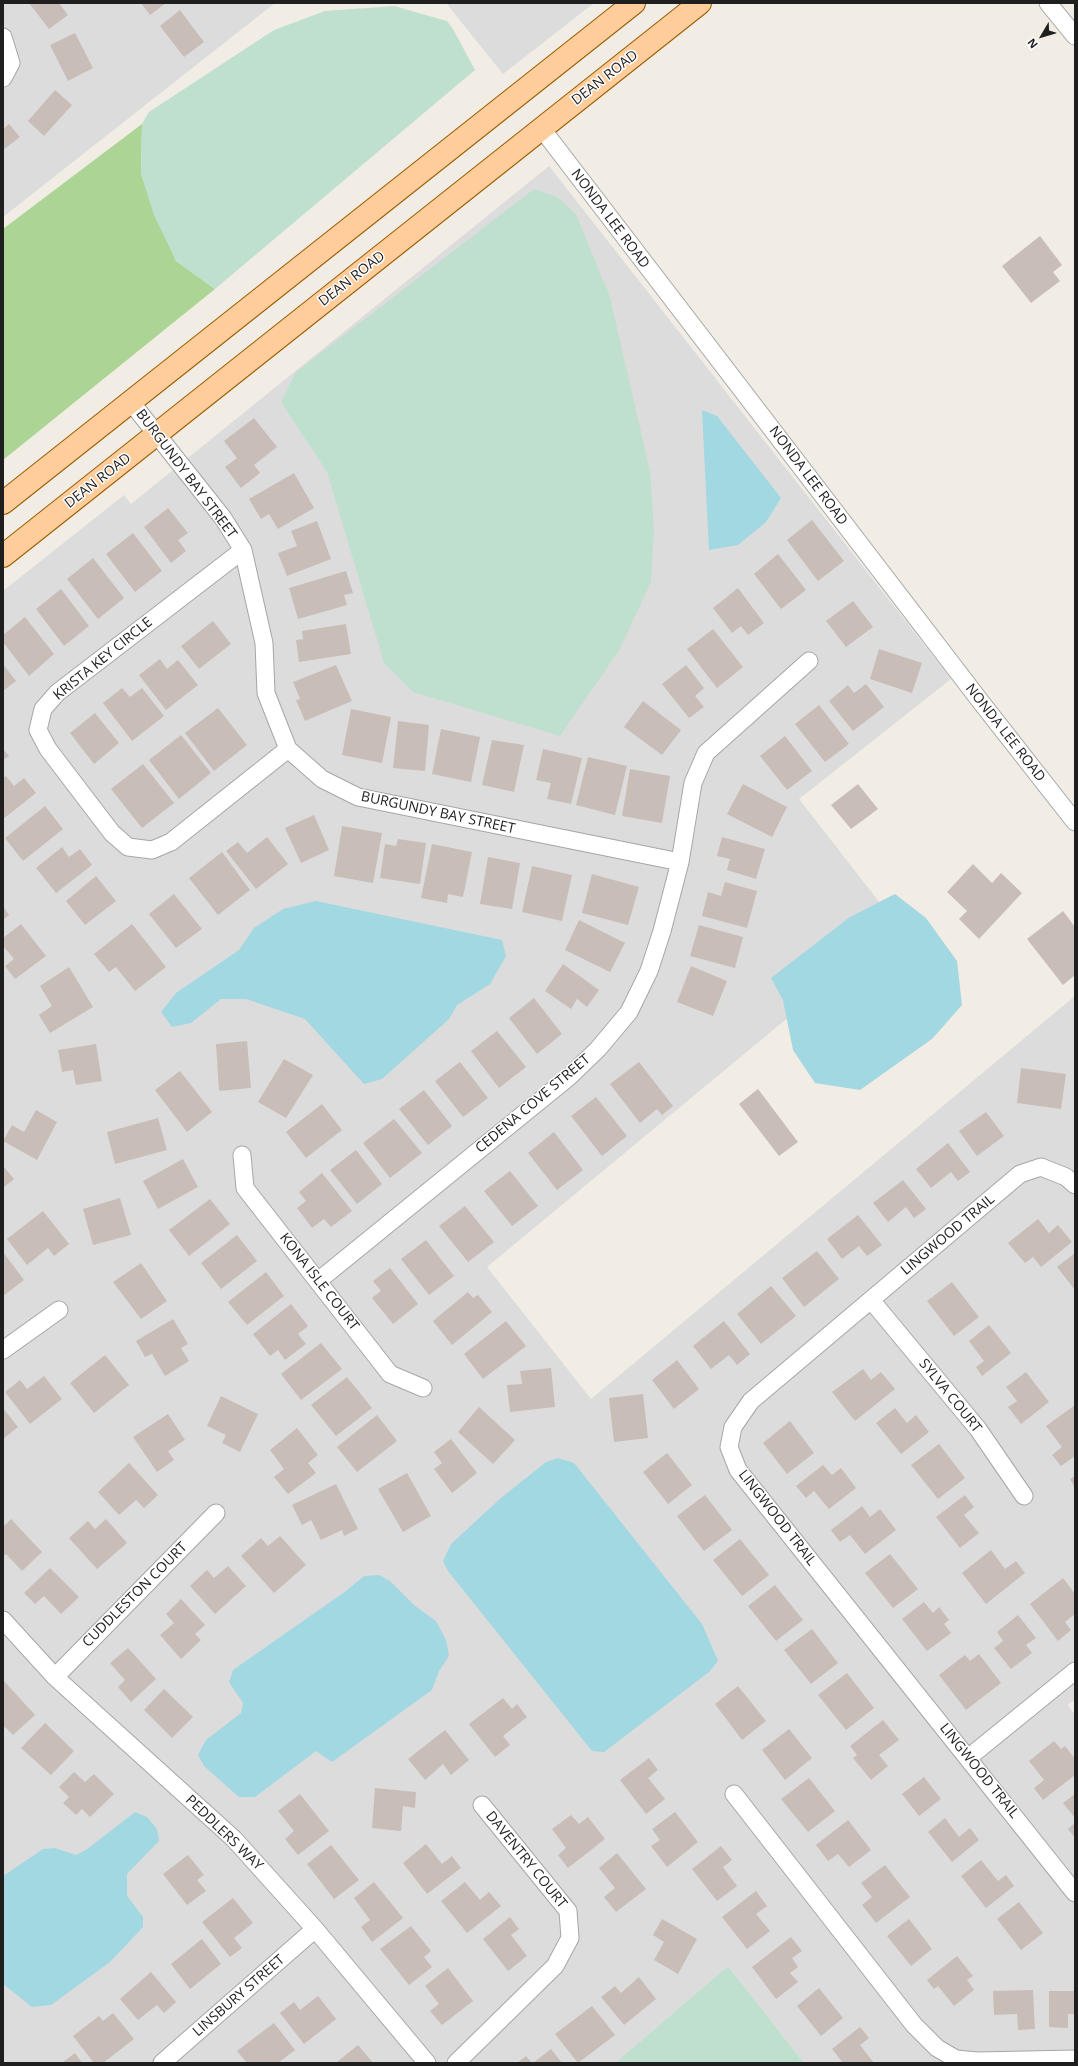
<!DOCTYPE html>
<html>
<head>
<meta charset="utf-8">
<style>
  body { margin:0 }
  #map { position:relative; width:1078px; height:2066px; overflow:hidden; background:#f1ece4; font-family:"Open Sans",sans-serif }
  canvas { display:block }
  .frame { position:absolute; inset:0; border:4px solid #1f1f1f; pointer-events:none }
  .north { position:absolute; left:1022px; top:16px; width:40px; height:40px; -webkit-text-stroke:3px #fff; paint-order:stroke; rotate:232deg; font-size:11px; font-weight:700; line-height:16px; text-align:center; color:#1f1f1f }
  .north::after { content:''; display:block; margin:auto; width:14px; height:18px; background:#1f1f1f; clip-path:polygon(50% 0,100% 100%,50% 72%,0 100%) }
</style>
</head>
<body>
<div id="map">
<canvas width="1078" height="2066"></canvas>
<div class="frame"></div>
<div class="north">N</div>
</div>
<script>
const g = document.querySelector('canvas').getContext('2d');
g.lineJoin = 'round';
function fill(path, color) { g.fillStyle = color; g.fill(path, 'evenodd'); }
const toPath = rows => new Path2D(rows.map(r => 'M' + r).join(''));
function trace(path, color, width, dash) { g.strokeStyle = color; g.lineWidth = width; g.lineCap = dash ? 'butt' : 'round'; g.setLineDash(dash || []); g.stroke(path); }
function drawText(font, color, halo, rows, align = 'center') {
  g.font = font + ' "Open Sans",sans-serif'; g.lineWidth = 3; g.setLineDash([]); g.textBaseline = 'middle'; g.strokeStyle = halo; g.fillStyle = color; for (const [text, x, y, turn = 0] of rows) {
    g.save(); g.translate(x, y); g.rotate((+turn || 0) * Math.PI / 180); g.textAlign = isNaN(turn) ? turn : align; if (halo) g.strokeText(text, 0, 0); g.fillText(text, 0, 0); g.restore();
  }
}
fill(toPath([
  [3,3,275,3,3,217],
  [446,3,594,3,503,74],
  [549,166,951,679,799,799,947,989,831,982,487,1267,591,1399,1075,996,1075,1699,1068,1705,1075,1715,1075,2063,804,2063,728,1966,615,2063,3,2063,3,591,124,495,131,504]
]), '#dddcdc');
fill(toPath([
  [142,124,141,174,176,261,215,289,3,460,3,229]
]), '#acd495');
fill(toPath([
  [394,6,447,21,453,29,475,70,215,289,176,261,154,215,141,174,142,124,149,112,274,30,325,11],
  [534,189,557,197,576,214,610,297,650,471,654,529,651,582,620,649,560,736,413,692,384,663,327,472,281,402,296,372],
  [728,1966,804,2063,615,2063]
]), '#c0e0cf');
fill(toPath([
  [702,410,717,416,781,498,766,522,738,545,709,550],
  [895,894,926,918,957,961,962,1005,932,1039,860,1090,815,1083,793,1050,783,1000,771,978,850,917],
  [316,901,502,940,506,956,490,984,457,1005,449,1019,382,1079,364,1084,305,1019,246,999,221,999,191,1023,172,1027,161,1012,176,993,239,950,254,928,283,909],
  [558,1458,574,1463,702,1624,718,1661,709,1672,604,1752,592,1751,448,1571,443,1561,451,1544,501,1498,546,1462],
  [379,1575,390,1581,415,1606,436,1621,446,1640,449,1656,439,1671,432,1690,332,1762,316,1751,255,1797,239,1797,204,1766,198,1755,206,1740,241,1713,243,1703,229,1682,233,1670,346,1591,364,1576],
  [135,1812,147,1817,157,1829,159,1841,127,1874,127,1896,143,1917,143,1927,110,1962,51,2005,32,2007,3,1984,3,1876,43,1849,55,1848,76,1855,86,1850]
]), '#a1d8e2');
fill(toPath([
  [29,3,59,3,68,15,49,29],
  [141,3,166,3,150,15],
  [180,10,204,42,184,57,160,26],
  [75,33,93,68,68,81,50,45],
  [55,90,72,105,44,136,28,121],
  [9,124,20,137,3,150,3,129],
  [1040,236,1062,265,1053,272,1060,281,1031,303,1002,266],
  [254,418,277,447,254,465,260,473,241,488,225,467,237,458,224,441],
  [294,473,314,508,278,529,269,514,261,519,249,499],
  [168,508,188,533,178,540,186,551,171,563,144,527],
  [812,520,844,561,818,581,787,540],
  [317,521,331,559,287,576,278,553,297,546,291,531],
  [133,533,162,571,135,592,106,554],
  [778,554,806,590,781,609,754,574],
  [93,558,124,598,98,619,67,579],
  [346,571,353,593,344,595,347,605,298,619,289,588],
  [738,588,764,623,748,635,741,626,732,633,713,608],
  [61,589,89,626,64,646,36,609],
  [853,601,873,627,846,647,826,621],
  [25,617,54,654,29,676,3,642,3,635],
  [213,621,231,644,199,669,181,646],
  [346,624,351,654,299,662,296,640,303,639,302,631],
  [713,629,743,667,717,688,687,649],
  [879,649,922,663,912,693,870,679],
  [160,659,167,669,178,660,198,685,166,710,139,675],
  [3,664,16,681,3,691],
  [336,665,352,701,305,721,296,700,300,699,293,682],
  [686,665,704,688,695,696,704,707,689,718,662,684],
  [866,684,884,707,853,731,829,701,848,685,854,693],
  [122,688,130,697,142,688,164,716,132,741,103,703],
  [643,701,681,730,662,755,624,727],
  [819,705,849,744,825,762,795,724],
  [218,708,247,745,214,771,185,733],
  [351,709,391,717,382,763,342,755],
  [95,713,119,743,94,764,70,733],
  [398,721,429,725,425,771,393,768],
  [441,729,480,737,471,782,432,774],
  [181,735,211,773,179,799,149,760],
  [785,736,812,771,787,790,760,756],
  [492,740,524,745,514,792,482,785],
  [3,749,9,756,3,760],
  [543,749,582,758,571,804,547,799,551,783,536,780],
  [588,757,627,766,615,815,576,805],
  [143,764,174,803,142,828,111,789],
  [630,769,670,776,662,823,622,816],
  [6,776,14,786,24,778,36,793,3,819,3,778],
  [743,784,787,807,772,837,727,814],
  [858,784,878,809,851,829,831,805],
  [45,806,63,829,23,861,5,838],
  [314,815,329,850,301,863,285,828],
  [342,826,382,833,373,883,334,876],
  [267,837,288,864,256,889,226,851,238,842,247,853],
  [722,837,765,849,756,879,727,870,730,859,717,856],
  [398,839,426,843,420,884,380,878,385,844,396,846],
  [432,844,472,852,463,897,448,894,447,903,421,898],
  [62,847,69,857,80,849,92,865,56,893,36,868],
  [222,852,250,890,218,915,189,878],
  [488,857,520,863,512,909,480,904],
  [973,864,992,883,1001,873,1022,893,979,939,959,919,967,911,947,892],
  [532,866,572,875,562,921,522,912],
  [592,874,639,887,628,925,582,913],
  [96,876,116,901,85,925,66,901],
  [725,882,757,891,747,928,702,916,708,892,721,896],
  [174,894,202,929,176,948,149,914],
  [3,906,9,915,3,920],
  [1063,911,1075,927,1075,975,1063,985,1027,939],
  [579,920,625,943,610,972,565,950],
  [21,924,46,956,15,979,5,966,14,959,3,946,3,938],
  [132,924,166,967,135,991,116,967,109,972,94,954],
  [699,925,743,937,735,968,690,956],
  [563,964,599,990,587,1007,577,999,571,1009,545,991],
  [691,966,727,981,713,1016,677,1002],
  [69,967,93,1007,50,1033,39,1015,52,1006,40,986],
  [534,998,562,1034,537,1054,509,1018],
  [497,1031,526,1067,499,1088,471,1051],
  [247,1041,251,1088,219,1091,216,1044],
  [96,1044,102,1081,76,1085,73,1070,62,1072,58,1050],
  [284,1059,313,1075,286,1118,258,1102],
  [460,1062,488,1098,463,1117,435,1081],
  [639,1062,673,1106,662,1115,657,1109,640,1123,610,1084],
  [1021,1068,1066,1074,1061,1109,1017,1103],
  [180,1071,212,1112,187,1132,155,1090],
  [758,1089,798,1142,779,1156,739,1104],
  [424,1090,452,1126,428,1145,399,1109],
  [596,1097,627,1136,602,1156,571,1116],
  [322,1104,342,1130,306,1158,286,1132],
  [36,1110,57,1122,37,1160,3,1141,12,1125,24,1132],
  [986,1112,1004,1136,977,1156,959,1131],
  [158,1118,167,1150,115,1164,107,1132],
  [394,1119,422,1153,390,1178,363,1143],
  [554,1132,583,1170,557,1190,528,1153],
  [948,1143,970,1172,958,1181,951,1172,931,1188,916,1169],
  [356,1150,382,1184,357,1204,330,1170],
  [183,1159,198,1187,158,1209,143,1181],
  [3,1166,14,1179,3,1188],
  [510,1171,538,1206,512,1226,484,1191],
  [322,1173,352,1211,331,1227,324,1219,312,1228,297,1208,306,1201,299,1192],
  [903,1180,926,1209,914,1218,906,1207,888,1222,873,1203],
  [120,1198,131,1235,93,1245,83,1209],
  [210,1199,230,1224,189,1256,169,1230],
  [465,1206,494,1242,468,1262,439,1226],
  [43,1211,69,1244,54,1256,48,1248,27,1265,7,1239],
  [858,1215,882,1245,867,1256,859,1246,842,1259,827,1239],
  [1038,1219,1049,1233,1058,1225,1072,1242,1041,1267,1033,1257,1025,1263,1008,1243],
  [237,1235,257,1261,221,1289,201,1263],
  [426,1240,454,1276,429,1295,401,1259],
  [817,1251,839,1279,804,1307,782,1278],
  [3,1252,24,1280,3,1296],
  [1075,1253,1075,1290,1057,1267],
  [141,1263,167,1301,141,1319,113,1282],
  [390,1268,418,1304,393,1324,372,1298,381,1291,373,1281],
  [266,1272,284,1296,247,1325,228,1302],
  [952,1282,979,1317,954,1336,927,1301],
  [771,1286,796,1316,761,1344,737,1314],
  [468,1292,473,1298,478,1295,492,1312,452,1345,433,1321],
  [291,1304,308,1326,298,1334,306,1344,285,1360,278,1350,270,1356,253,1334],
  [173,1319,188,1344,181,1348,189,1361,165,1376,152,1354,145,1357,136,1341],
  [506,1321,526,1346,483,1379,464,1354],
  [724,1321,750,1354,737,1365,729,1355,711,1369,693,1346],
  [989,1325,1011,1353,982,1376,976,1367,984,1361,969,1341],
  [321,1343,342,1369,301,1400,281,1374],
  [105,1355,129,1385,94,1413,70,1383],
  [677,1360,699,1389,674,1409,652,1380],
  [551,1368,555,1407,510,1412,507,1385,522,1384,520,1371],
  [863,1369,871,1380,881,1372,895,1389,855,1421,832,1392],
  [1026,1372,1049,1402,1021,1424,1008,1407,1017,1401,1006,1387],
  [44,1376,62,1399,30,1424,5,1392,20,1380,27,1389],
  [347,1377,372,1408,336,1436,311,1405],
  [643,1394,648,1438,614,1442,609,1398],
  [221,1396,258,1414,240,1452,222,1443,226,1435,207,1426],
  [1075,1405,1075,1456,1061,1466,1052,1455,1062,1447,1046,1426],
  [479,1407,515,1440,493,1464,458,1432],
  [3,1408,18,1427,3,1439],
  [895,1408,907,1423,916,1415,929,1432,901,1454,876,1423],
  [168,1414,185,1440,168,1451,174,1460,157,1472,133,1437],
  [377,1415,397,1441,357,1472,337,1447],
  [790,1421,814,1453,787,1474,763,1443],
  [297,1428,318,1455,308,1463,316,1473,288,1494,274,1477,284,1469,270,1450],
  [451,1439,477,1473,452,1493,434,1469,442,1463,434,1452],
  [939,1444,965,1478,938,1499,911,1465],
  [667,1453,692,1485,668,1504,643,1472],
  [129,1463,158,1495,144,1508,136,1500,119,1515,98,1492],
  [823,1465,832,1475,841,1468,856,1488,829,1509,814,1491,806,1498,796,1486],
  [407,1473,431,1516,403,1532,378,1489],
  [1075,1476,1075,1488,1070,1479],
  [336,1484,358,1529,344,1536,342,1530,321,1540,311,1520,302,1525,292,1505],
  [705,1495,732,1530,704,1551,677,1516],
  [965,1495,974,1507,964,1515,979,1533,960,1548,936,1517],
  [862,1506,870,1517,880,1509,896,1530,865,1554,850,1535,840,1542,831,1530],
  [11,1519,42,1552,22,1571,6,1554,3,1556,3,1527],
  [106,1519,127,1543,97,1569,69,1538,88,1521,95,1529],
  [280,1536,306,1565,274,1593,241,1556,261,1538,268,1546],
  [740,1539,769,1575,742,1596,713,1560],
  [991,1550,1005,1569,1016,1561,1025,1573,986,1604,962,1573],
  [890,1554,918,1589,893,1608,865,1573],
  [228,1566,246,1586,215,1614,190,1586,207,1570,214,1578],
  [50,1568,79,1597,61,1614,44,1596,35,1604,24,1593],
  [1063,1578,1075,1594,1075,1614,1065,1622,1071,1630,1058,1641,1030,1604],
  [775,1585,803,1620,776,1641,748,1606],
  [181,1599,205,1625,195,1634,201,1640,181,1659,160,1635,174,1623,166,1614],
  [924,1602,933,1613,939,1607,949,1620,944,1624,951,1633,927,1651,902,1619],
  [1018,1615,1036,1638,1026,1645,1032,1653,1011,1669,994,1648,1003,1641,997,1632],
  [812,1629,838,1663,811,1684,784,1650],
  [128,1648,156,1679,131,1702,118,1687,125,1680,110,1663],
  [979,1654,1001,1683,966,1710,939,1675,965,1655,970,1661],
  [847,1673,874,1708,846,1730,818,1695],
  [3,1680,35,1715,13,1735,5,1727,3,1729],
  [738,1686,766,1721,742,1740,715,1704],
  [164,1689,193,1717,172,1738,144,1710],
  [503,1698,512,1709,517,1704,527,1717,503,1736,510,1745,495,1757,469,1724],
  [883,1720,899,1740,879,1755,888,1766,871,1780,853,1758,857,1755,850,1746],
  [45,1723,74,1751,51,1775,21,1748],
  [789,1729,812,1758,785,1780,762,1750],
  [445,1730,469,1760,451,1775,443,1764,425,1780,408,1759],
  [1054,1741,1061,1749,1065,1746,1075,1759,1075,1775,1043,1800,1034,1788,1044,1780,1029,1761],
  [649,1758,658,1770,648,1778,665,1799,646,1814,620,1780],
  [74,1772,85,1782,94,1774,114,1794,90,1817,82,1809,76,1815,63,1803,69,1797,59,1787],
  [924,1777,941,1799,919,1816,902,1794],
  [809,1778,835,1811,808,1832,781,1799],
  [375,1788,416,1792,415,1808,403,1806,401,1831,372,1828],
  [300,1794,329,1831,298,1855,285,1839,294,1831,278,1811],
  [1075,1794,1075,1818,1063,1803],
  [675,1812,698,1842,667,1867,651,1846,660,1840,652,1829],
  [571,1815,579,1824,588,1817,605,1839,568,1868,558,1855,566,1848,552,1829],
  [945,1818,959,1837,970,1828,979,1840,952,1862,928,1832],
  [848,1820,871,1850,849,1867,838,1854,828,1861,816,1845],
  [1075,1823,1075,1838,1068,1829],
  [426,1844,442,1864,452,1856,461,1868,427,1894,403,1863],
  [331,1845,359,1880,334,1899,307,1864],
  [721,1846,732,1860,723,1867,737,1886,717,1901,692,1869],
  [617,1853,646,1889,616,1912,604,1897,615,1888,599,1868],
  [188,1855,204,1875,197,1880,206,1891,187,1905,163,1874],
  [981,1860,998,1881,1006,1875,1014,1886,986,1908,961,1876],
  [885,1865,910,1897,876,1923,862,1905,872,1897,861,1883],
  [374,1882,403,1918,372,1942,361,1927,370,1920,354,1898],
  [465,1882,480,1900,489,1892,501,1906,467,1933,441,1901],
  [756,1891,767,1906,756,1914,770,1931,747,1949,722,1917],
  [233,1898,253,1923,234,1938,242,1948,230,1957,202,1922],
  [1019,1902,1043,1933,1021,1950,997,1919],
  [510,1917,519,1929,511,1935,527,1956,508,1971,483,1939],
  [662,1919,697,1939,678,1974,654,1960,664,1942,653,1935],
  [909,1919,932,1949,911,1966,887,1936],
  [411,1926,431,1951,424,1957,432,1967,409,1985,380,1949],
  [791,1937,802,1951,792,1958,798,1967,790,1973,798,1982,776,1999,752,1967],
  [202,1939,221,1964,190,1989,171,1964],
  [957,1956,973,1976,967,1980,974,1990,954,2006,938,1986,934,1989,927,1980],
  [448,1968,473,2001,442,2025,430,2011,439,2004,425,1986],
  [151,1972,176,2002,164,2013,157,2005,138,2020,120,1999],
  [639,1977,656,1999,624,2025,601,1997,615,1986,621,1993],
  [819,1988,843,2018,821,2036,797,2006],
  [1033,1990,1035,2029,1018,2030,1017,2014,994,2015,993,1991],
  [1049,1991,1075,1991,1075,2014,1068,2014,1068,2028,1049,2027],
  [318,1996,336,2019,304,2044,280,2013,294,2002,300,2010],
  [592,2006,615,2035,578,2063,555,2034],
  [113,2013,134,2039,103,2063,94,2063,73,2036,99,2016,103,2021],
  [274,2023,295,2050,278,2063,247,2063,237,2051],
  [860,2027,869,2038,860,2045,874,2063,843,2063,832,2049],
  [358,2045,373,2063,338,2063,337,2062],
  [551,2049,562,2063,533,2063],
  [75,2053,82,2063,62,2063],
  [526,2056,532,2063,517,2063]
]), '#c9bdb7');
const minor = toPath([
  [1048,3,1075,36],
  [3,37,11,63,3,78],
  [542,129,984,706,1075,822],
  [131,402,223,518,243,550,264,643,266,693,288,749,322,779,358,797,680,862],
  [243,550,57,693,43,709,38,730,48,749,112,833,128,847,152,850,171,842,288,749],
  [242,1155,245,1188,390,1374,423,1388],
  [1075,1185,1066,1177,1041,1167,1020,1174,751,1401,733,1427,729,1447,738,1470,1075,1893],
  [318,1281,569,1077,598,1049,629,1012,649,971,662,931,680,862,693,783,706,753,809,661],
  [871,1300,978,1429,1024,1496],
  [3,1350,59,1310],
  [3,1620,55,1677,234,1839,315,1929,427,2063],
  [55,1677,216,1513],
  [968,1758,1075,1671],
  [734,1794,914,2025,937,2048,956,2059,977,2061,1075,2059],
  [162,2063,315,1929],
  [456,2063,555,1966,570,1938,568,1911,482,1805]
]);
const major = toPath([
  [3,503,634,3],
  [3,556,700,3]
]);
trace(minor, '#a6a6a6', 19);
trace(major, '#9a5d00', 24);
trace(minor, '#fff', 17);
trace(major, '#ffcd9b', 22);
drawText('14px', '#1f1f1f', '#fff', [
  ["DEAN ROAD",605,78,-38],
  ["NONDA LEE ROAD",610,219,53],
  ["DEAN ROAD",352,279,-38],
  ["BURGUNDY BAY STREET",186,474,53],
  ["NONDA LEE ROAD",808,476,53],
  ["DEAN ROAD",98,481,-38],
  ["KRISTA KEY CIRCLE",103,659,-39],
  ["NONDA LEE ROAD",1005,733,52],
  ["BURGUNDY BAY STREET",438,813,12],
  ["CEDENA COVE STREET",533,1104,-40],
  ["LINGWOOD TRAIL",948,1235,-40],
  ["KONA ISLE COURT",319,1282,52],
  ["SYLVA COURT",950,1396,51],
  ["LINGWOOD TRAIL",777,1518,52],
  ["CUDDLESTON COURT",135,1595,-45],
  ["LINGWOOD TRAIL",979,1771,51],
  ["PEDDLERS WAY",224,1833,44],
  ["DAVENTRY COURT",526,1860,51],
  ["LINSBURY STREET",239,1996,-41]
]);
</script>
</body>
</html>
